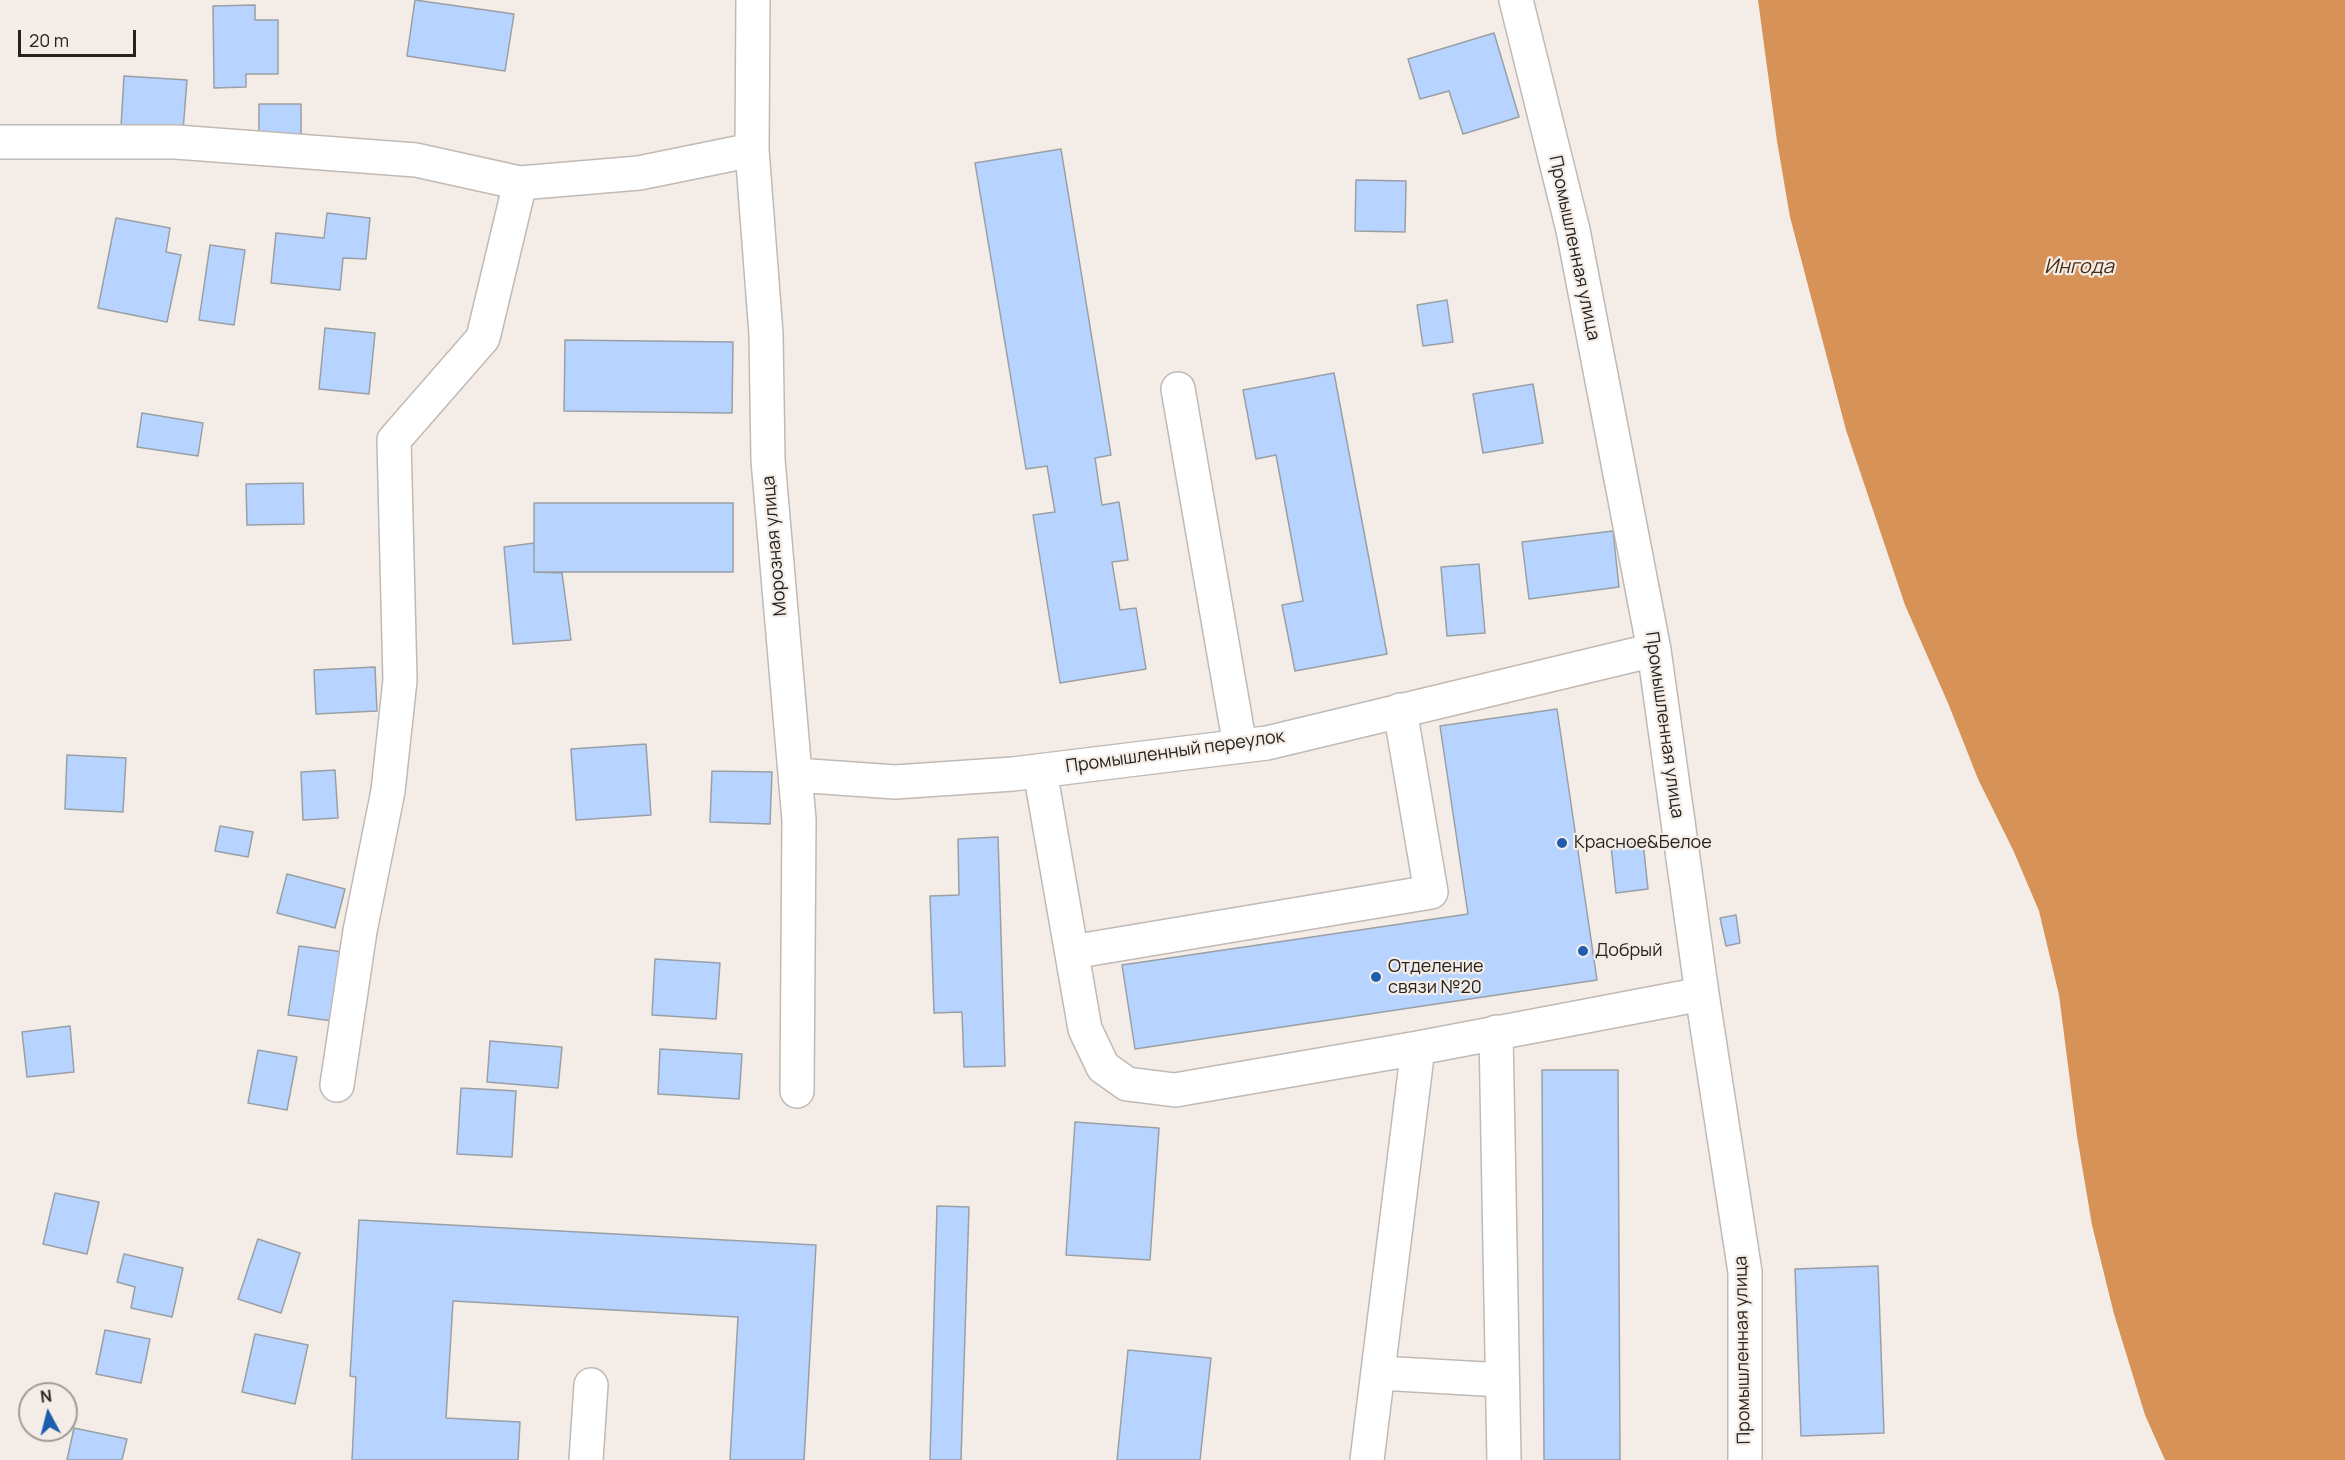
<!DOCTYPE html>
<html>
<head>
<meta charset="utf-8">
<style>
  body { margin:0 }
  #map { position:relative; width:2345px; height:1460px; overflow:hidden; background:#f4ede7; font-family:Manrope,sans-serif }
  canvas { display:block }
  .north { position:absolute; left:18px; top:1382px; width:60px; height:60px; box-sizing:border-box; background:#f4ede7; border:2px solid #a19c97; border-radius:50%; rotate:353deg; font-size:16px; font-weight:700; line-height:24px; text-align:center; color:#252220 }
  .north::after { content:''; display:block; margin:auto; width:21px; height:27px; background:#1e5dae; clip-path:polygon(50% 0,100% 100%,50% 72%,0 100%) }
  .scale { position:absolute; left:18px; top:30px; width:118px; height:27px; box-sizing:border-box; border:3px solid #252220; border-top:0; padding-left:8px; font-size:18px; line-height:21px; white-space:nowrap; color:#252220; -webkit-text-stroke:4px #f4ede7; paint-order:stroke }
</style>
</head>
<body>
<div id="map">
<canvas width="2345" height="1460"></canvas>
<div class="north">N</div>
<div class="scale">20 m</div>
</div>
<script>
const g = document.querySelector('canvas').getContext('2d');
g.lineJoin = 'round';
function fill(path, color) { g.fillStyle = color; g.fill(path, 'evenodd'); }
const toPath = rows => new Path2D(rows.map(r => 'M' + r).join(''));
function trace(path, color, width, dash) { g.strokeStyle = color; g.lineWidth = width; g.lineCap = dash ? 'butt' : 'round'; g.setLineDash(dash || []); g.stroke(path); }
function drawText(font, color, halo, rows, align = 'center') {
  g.font = font + ' Manrope,sans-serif'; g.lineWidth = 4.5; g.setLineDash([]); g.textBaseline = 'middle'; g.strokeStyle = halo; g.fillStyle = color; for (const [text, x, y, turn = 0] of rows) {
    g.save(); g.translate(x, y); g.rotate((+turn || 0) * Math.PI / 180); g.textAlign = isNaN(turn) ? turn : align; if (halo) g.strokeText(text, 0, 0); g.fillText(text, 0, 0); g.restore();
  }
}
fill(toPath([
  [1758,0,2345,0,2345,1460,2165,1460,2145,1415,2114,1314,2092,1225,2077,1136,2059,995,2039,911,2014,852,1978,779,1948,703,1905,605,1846,430,1790,217,1777,141]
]), '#d79257');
const building = toPath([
  [415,0,514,14,505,71,407,56,415,0],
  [255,5,255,20,278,20,278,74,246,74,246,87,214,88,213,6,255,5],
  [1494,33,1519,117,1463,134,1449,91,1420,99,1408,59,1494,33],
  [124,76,187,80,183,131,121,127,124,76],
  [259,104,301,104,301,134,259,135,259,104],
  [1061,149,1111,455,1095,458,1102,505,1119,502,1128,560,1112,562,1120,610,1136,608,1146,669,1060,683,1033,515,1055,512,1047,466,1026,469,975,163,1061,149],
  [1356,180,1406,181,1405,232,1355,231,1356,180],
  [327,213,370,218,366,259,343,258,340,290,271,283,276,233,324,238,327,213],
  [116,218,170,228,166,252,181,255,167,322,98,308,116,218],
  [210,245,245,250,234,325,199,320,210,245],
  [1447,300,1453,342,1423,346,1417,305,1447,300],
  [325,328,375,333,369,394,319,389,325,328],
  [565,340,733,342,732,413,564,411,565,340],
  [1334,373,1387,654,1295,671,1282,605,1303,601,1276,455,1256,459,1243,390,1334,373],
  [1533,384,1543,443,1483,453,1473,394,1533,384],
  [142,413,203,423,198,456,137,447,142,413],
  [303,483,304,524,247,525,246,484,303,483],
  [534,503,733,503,733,572,534,572,534,503],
  [1613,531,1619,587,1529,599,1522,542,1613,531],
  [534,543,534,572,562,573,571,640,513,644,504,547,534,543],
  [1479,564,1485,633,1447,636,1441,567,1479,564],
  [375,667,377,711,316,714,314,670,375,667],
  [1557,709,1597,980,1135,1049,1122,965,1468,914,1440,726,1557,709],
  [646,744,651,815,576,820,571,749,646,744],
  [67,755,126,758,123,812,65,809,67,755],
  [335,770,338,818,303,820,301,772,335,770],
  [712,771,772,772,770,824,710,822,712,771],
  [220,826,253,832,248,857,215,851,220,826],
  [998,837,1005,1066,964,1067,962,1012,934,1013,930,896,959,895,958,839,998,837],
  [1643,842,1648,889,1616,893,1611,846,1643,842],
  [287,874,345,889,335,928,277,913,287,874],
  [1736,915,1740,943,1726,946,1720,918,1736,915],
  [299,946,351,953,340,1022,288,1015,299,946],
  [655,959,720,963,716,1019,652,1015,655,959],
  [70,1026,74,1072,27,1077,22,1032,70,1026],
  [490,1041,562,1047,558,1088,487,1082,490,1041],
  [660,1049,742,1054,739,1099,658,1094,660,1049],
  [258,1050,297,1057,287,1110,248,1103,258,1050],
  [1542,1070,1618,1070,1620,1460,1544,1460,1542,1070],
  [461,1088,516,1091,512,1157,457,1154,461,1088],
  [1075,1122,1159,1128,1150,1260,1066,1255,1075,1122],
  [55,1193,99,1202,87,1254,43,1244,55,1193],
  [937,1206,969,1207,961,1460,930,1460,937,1206],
  [359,1220,816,1245,804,1460,730,1460,738,1317,453,1301,446,1418,520,1422,518,1460,352,1460,356,1377,350,1376,359,1220],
  [258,1239,300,1253,281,1313,238,1299,258,1239],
  [124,1254,183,1268,172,1317,131,1308,135,1287,117,1282,124,1254],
  [1878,1266,1884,1433,1801,1436,1795,1269,1878,1266],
  [105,1330,150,1339,141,1383,96,1374,105,1330],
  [255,1334,308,1345,295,1404,242,1392,255,1334],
  [1128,1350,1211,1358,1200,1460,1117,1460,1128,1350],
  [74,1428,127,1439,122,1460,67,1460,74,1428]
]);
fill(building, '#b6d4ff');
trace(building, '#9a9fa5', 1.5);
const minor = toPath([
  [753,0,752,150,766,334,768,460,799,820,797,1091],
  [1516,0,1573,230,1654,650,1702,994,1745,1272,1745,1460],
  [0,142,176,142,416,160,520,183,639,173,752,150],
  [1178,389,1240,746],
  [1040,771,1085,1029,1103,1067,1127,1084,1175,1090,1418,1048],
  [796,775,895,782,1013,774,1267,743,1654,650],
  [1072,952,1431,892,1400,710],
  [1496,1032,1504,1460],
  [337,1085,360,931,388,791,400,680,394,440,483,338,520,183],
  [1379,1373,1502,1380],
  [586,1460,591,1385],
  [1367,1460,1418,1048,1702,994]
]);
trace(minor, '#c1b9b4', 36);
trace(minor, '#fff', 33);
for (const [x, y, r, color] of [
  [1562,843,6,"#1e5dae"],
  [1583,951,6,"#1e5dae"],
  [1376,977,6,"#1e5dae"]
]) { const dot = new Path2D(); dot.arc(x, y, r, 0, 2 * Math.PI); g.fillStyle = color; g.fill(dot); trace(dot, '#f4ede7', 2); }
drawText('18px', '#252220', '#f4ede7', [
  ["Промышленная улица",1574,248,78],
  ["Морозная улица",775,546,-95],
  ["Промышленная улица",1664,725,82],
  ["Промышленный переулок",1175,752,-8],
  ["Промышленная улица",1743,1350,-91]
]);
drawText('18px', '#252220', '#f4ede7', [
  ["Красное&Белое",1574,843],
  ["Добрый",1595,951],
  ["Отделение",1388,967],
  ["связи №20",1388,988]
], 'left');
drawText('italic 20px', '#482b12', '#f4ede7', [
  ["Ингода",2079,267]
]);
</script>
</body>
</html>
